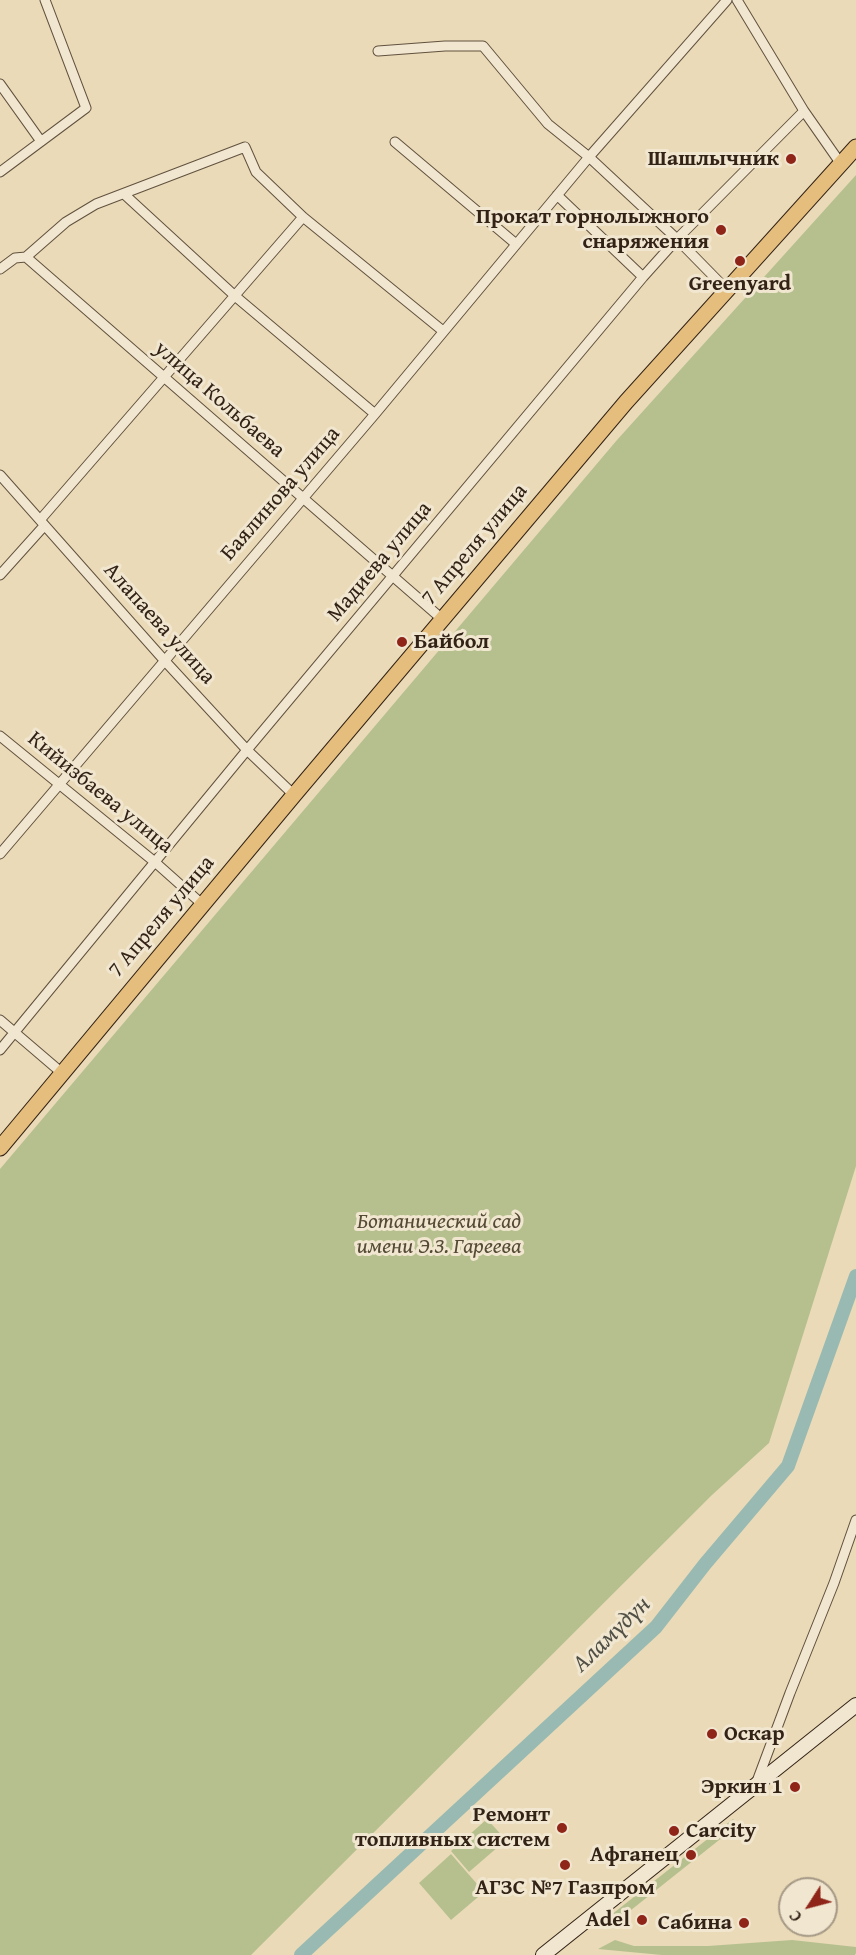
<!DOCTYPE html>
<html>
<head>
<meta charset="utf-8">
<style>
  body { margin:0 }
  #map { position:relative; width:856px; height:1955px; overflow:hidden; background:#eadab7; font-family:"Gentium Book Plus",serif }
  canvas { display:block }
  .north { position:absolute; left:778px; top:1877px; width:60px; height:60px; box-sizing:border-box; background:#f1e7d0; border:2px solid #a59986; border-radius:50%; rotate:234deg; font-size:16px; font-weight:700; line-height:24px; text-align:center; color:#332317 }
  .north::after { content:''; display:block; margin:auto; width:21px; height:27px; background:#8f2418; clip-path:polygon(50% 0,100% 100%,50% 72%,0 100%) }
</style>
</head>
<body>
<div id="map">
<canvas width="856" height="1955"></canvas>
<div class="north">С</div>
</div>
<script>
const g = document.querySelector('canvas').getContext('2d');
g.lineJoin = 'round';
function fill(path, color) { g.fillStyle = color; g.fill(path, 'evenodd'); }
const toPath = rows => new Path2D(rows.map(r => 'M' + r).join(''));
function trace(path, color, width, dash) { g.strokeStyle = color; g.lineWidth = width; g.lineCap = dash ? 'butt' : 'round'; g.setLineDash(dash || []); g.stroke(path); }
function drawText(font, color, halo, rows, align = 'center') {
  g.font = font + ' "Gentium Book Plus",serif'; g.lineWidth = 6; g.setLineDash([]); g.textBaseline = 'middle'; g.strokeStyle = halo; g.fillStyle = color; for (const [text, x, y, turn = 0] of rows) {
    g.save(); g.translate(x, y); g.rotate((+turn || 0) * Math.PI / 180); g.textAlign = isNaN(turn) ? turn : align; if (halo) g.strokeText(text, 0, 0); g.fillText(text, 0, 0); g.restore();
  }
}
fill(toPath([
  [856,175,856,1166,769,1443,712,1495,251,1955,0,1955,0,1169,617,440],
  [487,1819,506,1840,469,1872,451,1851],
  [733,1819,738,1825,616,1922,611,1915],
  [451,1854,484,1892,451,1920,419,1883],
  [615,1940,634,1946,708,1946,792,1940,856,1947,856,1953,855,1955,662,1955,598,1949]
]), '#b6c08f');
trace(toPath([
  [301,1955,656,1627,705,1564,788,1466,856,1276]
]), '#98bab2', 14);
const street = toPath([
  [737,0,804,111,841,164],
  [378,51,445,46,483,46,548,124,589,157,677,239,727,290],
  [0,84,40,140],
  [395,142,516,244],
  [0,172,86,108,45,0],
  [124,194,235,296,375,414],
  [557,195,643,277],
  [26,257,442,619],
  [0,269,15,258,26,257,66,222,96,204,245,147,256,172,303,217,443,331],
  [0,475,164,660,247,750,294,795],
  [40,520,303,217],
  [0,575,44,526],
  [0,736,156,863,202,904],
  [0,854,375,414,589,157,727,0],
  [0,1020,62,1073],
  [0,1050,247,750,643,277,677,239,804,111],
  [756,1784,790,1693,834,1583,856,1520]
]);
const secondary = toPath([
  [543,1955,856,1705]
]);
const primary = toPath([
  [0,1148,294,795,626,402,856,147]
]);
trace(street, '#61513f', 11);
trace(secondary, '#332317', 16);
trace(primary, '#332317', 17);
trace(street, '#f1e7d0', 9);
trace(secondary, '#f1e7d0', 14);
trace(primary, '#e5bd7c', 15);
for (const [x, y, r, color] of [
  [791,159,6,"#8f2418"],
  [721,230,6,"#8f2418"],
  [740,261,6,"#8f2418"],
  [402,642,6,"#8f2418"],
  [712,1734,6,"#8f2418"],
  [795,1787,6,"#8f2418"],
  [562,1828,6,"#8f2418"],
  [674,1831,6,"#8f2418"],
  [691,1855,6,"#8f2418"],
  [565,1865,6,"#8f2418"],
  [642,1920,6,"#8f2418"],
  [744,1923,6,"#8f2418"]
]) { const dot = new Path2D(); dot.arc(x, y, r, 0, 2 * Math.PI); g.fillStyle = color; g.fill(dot); trace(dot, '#f1e7d0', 2); }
drawText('bold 22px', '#332317', '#f1e7d0', [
  ["Шашлычник",779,159],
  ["Прокат горнолыжного",709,217],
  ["снаряжения",709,242],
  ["Greenyard",740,284,"center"],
  ["Байбол",414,642,"left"],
  ["Оскар",724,1734,"left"],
  ["Эркин 1",783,1787],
  ["Ремонт",550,1815],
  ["топливных систем",550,1840],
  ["Carcity",686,1831,"left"],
  ["Афганец",679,1855],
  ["АГЗС №7 Газпром",565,1888,"center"],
  ["Adel",630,1920],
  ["Сабина",732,1923]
], 'right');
drawText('22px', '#332317', '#f1e7d0', [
  ["улица Кольбаева",219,400,41],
  ["Баялинова улица",281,494,-49],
  ["7 Апреля улица",475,545,-50],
  ["Мадиева улица",380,562,-50],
  ["Алапаева улица",159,624,48],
  ["Кийизбаева улица",100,793,39],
  ["7 Апреля улица",162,917,-50]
]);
drawText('italic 22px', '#544a35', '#f1e7d0', [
  ["Ботанический сад",439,1222],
  ["имени Э.З. Гареева",439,1247]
]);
drawText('italic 24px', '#515046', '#f1e7d0', [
  ["Аламүдүн",612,1635,-44]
]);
</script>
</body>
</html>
